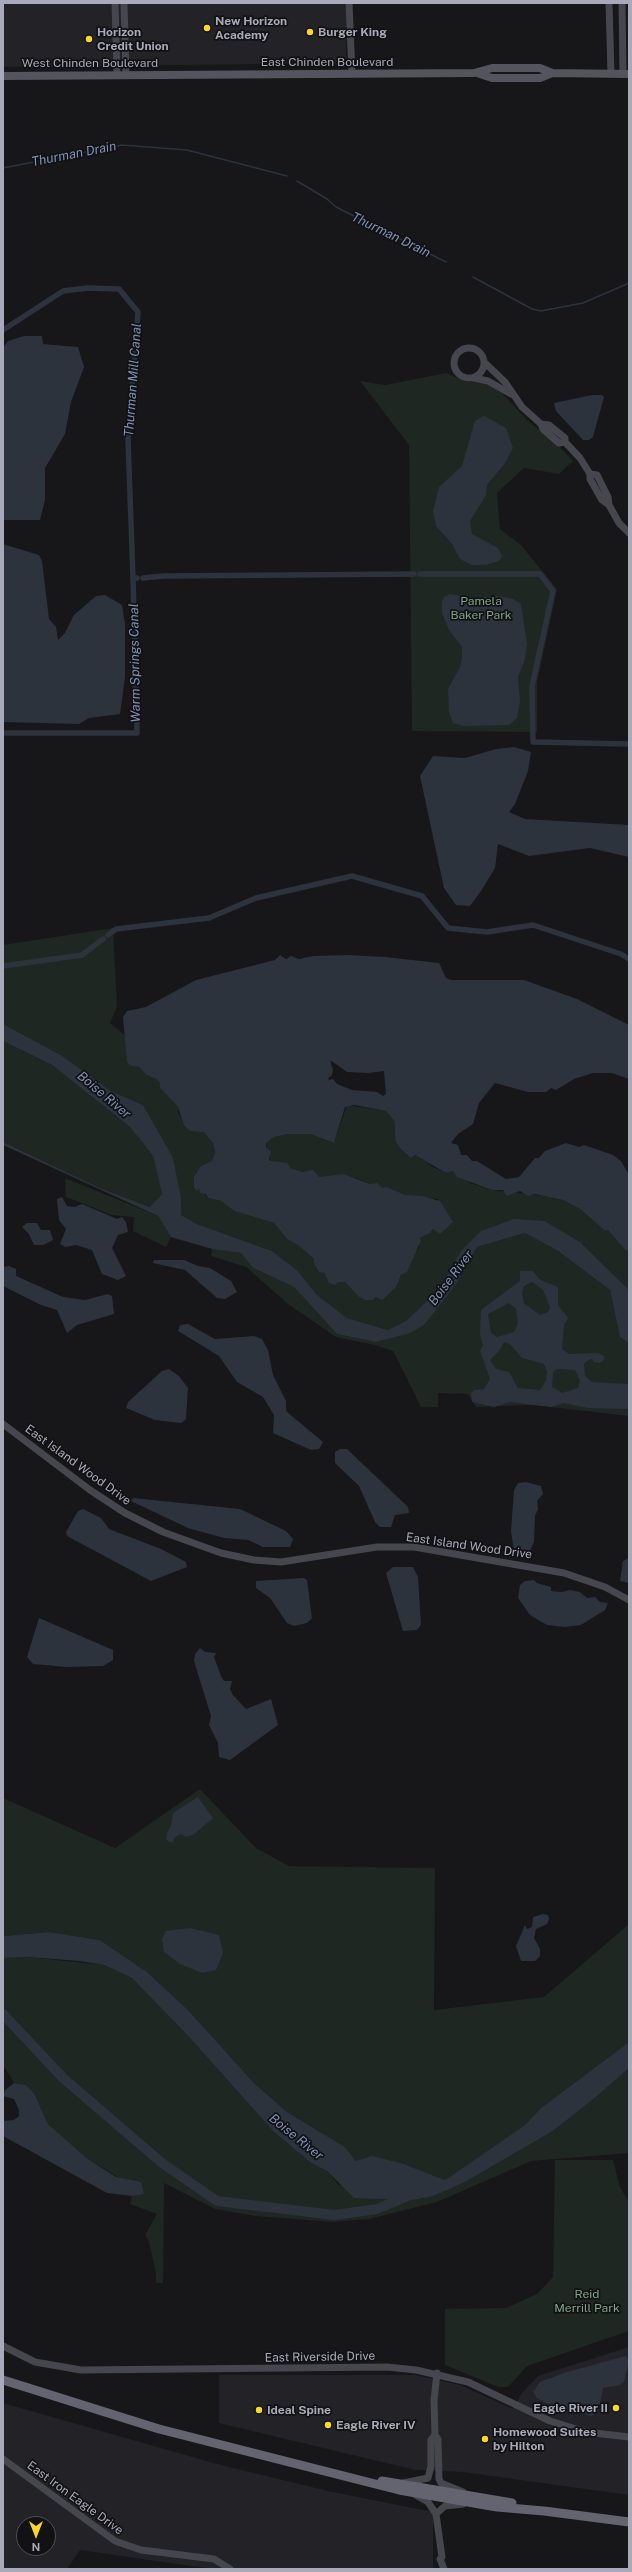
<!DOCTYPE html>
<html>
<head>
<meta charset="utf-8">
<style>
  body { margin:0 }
  #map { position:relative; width:632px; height:2572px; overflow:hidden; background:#171619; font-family:"Public Sans",sans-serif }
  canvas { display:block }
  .frame { position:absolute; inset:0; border:4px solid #a8aab9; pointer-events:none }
  .north { position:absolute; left:16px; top:2516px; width:40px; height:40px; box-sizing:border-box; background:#121114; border:1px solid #4e4e56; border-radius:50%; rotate:180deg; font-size:11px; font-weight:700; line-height:16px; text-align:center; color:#a8aab9 }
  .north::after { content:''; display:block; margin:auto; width:14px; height:18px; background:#f9d82e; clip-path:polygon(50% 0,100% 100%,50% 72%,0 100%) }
</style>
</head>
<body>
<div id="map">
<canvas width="632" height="2572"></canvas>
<div class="frame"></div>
<div class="north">N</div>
</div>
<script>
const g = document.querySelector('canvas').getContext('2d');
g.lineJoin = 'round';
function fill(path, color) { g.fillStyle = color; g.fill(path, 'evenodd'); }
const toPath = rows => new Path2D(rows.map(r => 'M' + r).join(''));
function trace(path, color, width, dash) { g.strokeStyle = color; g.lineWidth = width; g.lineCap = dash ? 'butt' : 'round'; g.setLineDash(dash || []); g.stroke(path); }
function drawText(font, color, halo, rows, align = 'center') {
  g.font = font + ' "Public Sans",sans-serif'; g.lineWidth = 3.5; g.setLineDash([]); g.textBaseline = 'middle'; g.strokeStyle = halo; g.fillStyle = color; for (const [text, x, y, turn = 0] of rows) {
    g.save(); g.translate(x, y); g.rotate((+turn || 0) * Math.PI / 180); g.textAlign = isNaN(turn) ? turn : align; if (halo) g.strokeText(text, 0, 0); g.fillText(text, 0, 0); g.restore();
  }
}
fill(toPath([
  [3,3,344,3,347,10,346,63,3,67],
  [629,2347,629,2495,463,2472,415,2470,219,2423,219,2375,415,2375,460,2385,513,2409,521,2394,538,2376],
  [3,2403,217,2464,328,2491,433,2512,433,2569,212,2569,80,2550,67,2569,3,2569],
  [24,2524,48,2524,48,2548,24,2548]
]), '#232226');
fill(toPath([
  [446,373,465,381,490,385,502,393,528,421,558,445,573,461,559,474,524,468,497,493,500,529,521,545,557,589,537,683,537,732,412,731,409,445,360,381,385,385],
  [113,928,117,1007,110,1023,126,1036,131,1066,139,1067,146,1075,156,1079,160,1083,160,1088,178,1107,178,1113,190,1131,204,1131,213,1143,215,1153,212,1161,201,1170,195,1179,208,1198,221,1201,234,1211,274,1223,287,1239,299,1246,314,1259,314,1264,319,1272,323,1271,338,1282,345,1282,359,1297,373,1300,400,1276,419,1248,420,1238,430,1233,433,1229,437,1231,438,1199,405,1196,387,1187,382,1189,356,1178,319,1177,271,1161,266,1143,274,1137,289,1134,310,1134,334,1143,347,1105,386,1111,395,1122,395,1139,421,1159,426,1161,431,1166,446,1173,453,1170,470,1183,492,1190,545,1196,563,1200,580,1209,604,1230,608,1230,625,1250,629,1251,629,1290,580,1242,545,1221,461,1251,444,1281,429,1299,406,1321,388,1330,347,1318,316,1294,297,1270,272,1251,197,1224,181,1215,181,1198,143,1105,111,1091,61,1055,3,1024,3,945],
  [3,1041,52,1065,130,1127,153,1156,162,1194,151,1207,100,1188,3,1142],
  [65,1178,158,1216,171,1237,166,1247,133,1231,134,1217,112,1215,66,1197],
  [525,1233,558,1251,610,1290,620,1336,629,1343,629,1416,533,1405,476,1407,468,1394,438,1393,438,1407,421,1407,393,1351,375,1345,336,1337,288,1304,246,1267,211,1256,212,1249,241,1253,253,1268,294,1287,337,1334,376,1342,408,1334,456,1284,477,1247],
  [200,1789,256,1848,289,1866,435,1868,434,2010,544,1997,629,1924,629,2042,541,2108,525,2125,445,2180,404,2164,356,2161,345,2147,287,2112,254,2083,188,2010,147,1972,100,1940,49,1932,3,1936,3,1798,115,1848],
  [27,1957,104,1965,132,1978,190,2038,273,2131,311,2163,327,2171,339,2185,465,2182,553,2131,596,2097,629,2068,629,2153,531,2161,437,2202,369,2219,333,2222,255,2216,215,2209,164,2183,163,2283,156,2283,156,2274,149,2242,145,2235,157,2214,130,2204,132,2196,144,2193,88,2159,48,2124,34,2093,26,2085,14,2083,3,2065,3,1958],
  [555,2160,613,2160,620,2187,629,2202,629,2331,527,2366,508,2387,498,2387,445,2365,445,2309,506,2308,537,2294,553,2277]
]), '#1e2721');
fill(toPath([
  [24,336,42,336,43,344,78,347,84,367,71,402,65,434,45,468,45,500,40,520,3,520,3,348,8,341],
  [592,395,602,395,604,397,593,437,589,440,583,440,556,411,554,403],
  [484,416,506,428,513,448,505,463,487,485,486,495,470,521,472,534,498,548,502,556,499,561,486,565,471,565,460,559,452,544,436,526,433,510,439,487,462,466,475,421],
  [3,544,39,555,42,561,49,619,56,627,58,640,65,633,74,615,96,596,105,595,122,605,125,624,125,677,120,714,89,718,79,724,3,722],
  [450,594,472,598,499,596,513,599,521,604,527,644,525,659,518,677,520,702,517,718,509,725,463,726,453,723,449,712,448,689,460,667,462,658,462,647,449,630,442,613,442,602,444,597],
  [514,747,531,752,528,771,515,804,509,812,525,819,629,825,629,857,590,848,529,856,498,844,495,868,481,891,470,906,456,905,444,888,420,776,433,756,465,758,496,749],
  [280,955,286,959,291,956,299,959,313,956,348,955,385,957,439,963,446,978,451,980,524,980,577,999,629,1025,629,1079,612,1073,593,1073,574,1079,556,1090,551,1088,546,1092,528,1092,495,1083,479,1103,473,1124,458,1134,451,1143,458,1145,461,1155,467,1155,472,1161,477,1161,506,1179,519,1177,535,1158,539,1158,545,1151,566,1143,579,1147,584,1145,613,1155,621,1161,628,1173,629,1251,625,1250,608,1230,604,1230,580,1209,563,1200,535,1194,528,1196,520,1191,507,1196,503,1190,492,1190,457,1177,453,1171,446,1173,415,1155,411,1158,399,1147,395,1139,395,1122,386,1111,354,1105,345,1107,334,1143,310,1134,289,1134,274,1137,266,1143,266,1147,271,1152,269,1159,271,1161,287,1163,291,1168,303,1172,313,1170,319,1177,343,1174,370,1184,377,1183,382,1188,387,1187,405,1195,422,1196,440,1201,453,1222,440,1234,433,1229,430,1233,420,1238,421,1241,407,1272,401,1275,396,1287,382,1300,376,1297,373,1300,365,1300,359,1297,345,1282,338,1282,335,1285,329,1283,325,1273,319,1272,314,1264,314,1259,299,1246,287,1239,274,1223,234,1211,221,1201,208,1198,206,1194,200,1193,199,1188,197,1191,194,1188,194,1177,201,1166,212,1161,215,1153,213,1143,204,1132,190,1131,184,1125,178,1107,160,1088,160,1083,156,1079,146,1075,139,1067,131,1066,127,1062,123,1017,127,1011,146,1007,196,980,275,960],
  [330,1060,347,1072,369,1073,384,1071,386,1094,383,1096,377,1092,352,1090,337,1084,333,1079,329,1080,328,1078,332,1075,333,1070],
  [3,1024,61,1055,111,1091,143,1105,173,1158,181,1198,181,1215,197,1224,272,1251,297,1270,316,1294,347,1318,388,1330,406,1321,429,1299,444,1281,461,1251,481,1231,514,1219,545,1221,580,1242,629,1290,629,1343,620,1337,610,1290,558,1251,525,1233,477,1247,456,1284,424,1325,408,1334,376,1342,337,1334,294,1287,253,1268,241,1253,212,1249,171,1237,158,1216,3,1145,3,1142,100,1188,150,1207,162,1194,153,1156,130,1127,52,1065,3,1041],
  [62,1197,67,1206,75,1207,82,1204,117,1219,122,1217,126,1222,128,1232,118,1235,112,1248,126,1276,118,1280,102,1274,92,1250,76,1245,66,1247,60,1244,66,1229,59,1220,57,1199],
  [27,1223,37,1223,41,1230,50,1230,53,1240,43,1245,34,1245,29,1234,22,1227],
  [154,1260,184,1260,198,1266,210,1268,231,1281,237,1292,225,1299,217,1298,185,1270,153,1263],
  [9,1266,16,1269,16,1276,63,1297,85,1300,108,1294,112,1296,114,1314,77,1325,67,1333,57,1310,41,1305,3,1286,3,1267],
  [520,1271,533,1271,540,1280,558,1287,558,1305,568,1318,564,1325,562,1349,569,1354,598,1353,604,1356,604,1360,600,1363,594,1362,592,1359,587,1361,584,1364,585,1376,592,1382,629,1384,629,1409,588,1408,564,1403,551,1407,510,1402,494,1407,472,1402,471,1393,474,1390,484,1389,490,1379,480,1351,483,1345,480,1335,481,1310,520,1281],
  [532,1282,543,1290,550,1307,548,1312,540,1315,524,1303,522,1293,524,1286],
  [509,1303,516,1309,518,1323,514,1332,497,1337,491,1333,488,1314],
  [504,1342,510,1344,522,1358,544,1364,547,1372,546,1381,540,1390,518,1388,509,1372,496,1369,490,1360,499,1351],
  [557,1369,575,1370,580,1381,578,1388,562,1393,552,1387,553,1372],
  [188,1324,215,1339,254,1336,262,1339,268,1350,273,1375,286,1401,286,1411,323,1442,319,1449,311,1450,273,1433,274,1415,263,1397,237,1382,219,1356,178,1331,180,1325],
  [169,1369,179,1376,188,1388,186,1419,184,1421,181,1423,155,1420,126,1408,128,1402,162,1371],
  [340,1449,347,1449,408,1507,409,1513,395,1515,391,1527,380,1527,375,1522,359,1486,335,1463,335,1452],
  [526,1482,541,1486,543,1494,537,1501,538,1509,535,1516,534,1542,529,1553,514,1552,511,1531,514,1490,518,1483],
  [133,1498,240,1509,286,1531,293,1539,290,1547,263,1547,248,1540,224,1538,188,1528,131,1501],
  [83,1509,101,1518,109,1529,161,1549,186,1562,187,1567,151,1581,67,1536,66,1532,78,1511],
  [629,1558,629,1583,620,1581,623,1561],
  [393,1567,413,1567,418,1577,421,1625,417,1630,403,1631,386,1573],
  [304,1578,307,1580,312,1618,307,1623,294,1626,287,1623,270,1598,256,1588,256,1581],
  [534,1580,537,1583,551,1587,551,1591,562,1592,570,1590,580,1592,587,1598,595,1597,600,1602,608,1603,605,1610,581,1625,565,1627,547,1625,530,1615,518,1598,520,1585,525,1581],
  [39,1618,113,1650,113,1660,103,1666,67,1667,33,1664,27,1657],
  [200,1648,205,1652,216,1653,214,1657,221,1676,224,1681,232,1681,230,1689,233,1695,246,1709,271,1699,278,1725,230,1760,219,1757,218,1743,209,1725,211,1716,194,1661,195,1654],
  [198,1797,213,1818,193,1835,186,1837,181,1834,174,1838,173,1842,169,1842,166,1839,167,1833,171,1826,173,1813],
  [543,1914,548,1915,549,1919,547,1924,536,1929,534,1938,540,1949,540,1956,535,1961,521,1961,516,1946,525,1925,527,1929,532,1927,533,1917],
  [190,1928,219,1935,223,1953,216,1970,202,1973,180,1964,164,1952,162,1939,166,1931],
  [49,1932,100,1940,147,1972,188,2010,254,2083,287,2112,345,2147,356,2161,372,2156,404,2164,445,2180,525,2125,541,2108,629,2042,629,2068,596,2097,553,2131,465,2182,433,2196,412,2200,354,2198,327,2171,311,2163,273,2131,190,2038,132,1978,104,1965,80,1961,27,1957,3,1958,3,1936],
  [14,2083,26,2085,34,2093,48,2124,88,2159,116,2177,141,2182,144,2194,132,2196,107,2193,3,2136,3,2121,14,2120,19,2116,19,2110,14,2099,3,2096,5,2090],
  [626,2356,629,2361,624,2382,620,2385,603,2388,599,2409,592,2416,553,2407,537,2398,533,2392,540,2382,567,2372]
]), '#2c333d');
trace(toPath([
  [3,168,122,145,187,150,287,176],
  [297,181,327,199,336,207,446,262],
  [473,277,532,309,541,311,583,303,629,283]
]), '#2c333d', 1.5);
trace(toPath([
  [3,330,63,291,88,288,119,289,138,312,128,439,133,578,137,578],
  [420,574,540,574,553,591,532,686,533,742,629,744],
  [143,578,164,576,414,574],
  [3,733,137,733,133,578],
  [108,935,116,929,209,918,256,898,352,876,422,896,448,928,487,932,533,925,621,954,629,959],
  [3,966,82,955,103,939]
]), '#2c333d', 5.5);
trace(toPath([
  [3,2014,63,2078,162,2163,217,2201,335,2215,377,2209,410,2195]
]), '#2c333d', 10);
trace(toPath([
  [115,3,117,75],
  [124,3,126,75],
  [349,3,352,73],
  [609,3,611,74],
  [622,3,623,74],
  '454 363a15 15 0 1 1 30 0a15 15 0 1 1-30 0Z',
  [485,363,505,382,522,407,541,424,549,425,565,438,565,442,559,443,543,429,541,424],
  [473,378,488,381,511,394],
  [565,442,580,458,590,474,590,479,602,500,609,505,608,497,597,475,590,474],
  [609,505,619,523,629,533],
  [3,1424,90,1490,125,1513,163,1532,221,1553,254,1560,281,1562,377,1547,414,1547,564,1573,605,1587,629,1600],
  [3,2346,35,2362,81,2370,387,2367,416,2370,468,2382,550,2421,586,2432,629,2437],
  [437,2373,434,2400,435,2435,438,2439,439,2479,441,2483,463,2492],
  [3,2459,115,2541,141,2550,214,2559,230,2569],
  [403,2483,428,2478,431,2466,431,2440,435,2435],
  [414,2494,428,2502,436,2514,442,2557,440,2559,444,2569],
  [436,2514,445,2506,463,2504]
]), '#45464e', 7);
trace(toPath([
  [477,73,492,78,540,78,552,73],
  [3,76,474,73,492,68,540,68,552,73,629,74]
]), '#53545d', 8);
trace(toPath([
  [3,2380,159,2429,399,2490,497,2507,544,2511,629,2522],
  [382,2481,512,2503]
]), '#63646f', 9);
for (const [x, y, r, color] of [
  [207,28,4,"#f9d82e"],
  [310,32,4,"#f9d82e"],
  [89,39,4,"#f9d82e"],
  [616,2408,4,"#f9d82e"],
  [259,2410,4,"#f9d82e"],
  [328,2425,4,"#f9d82e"],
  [485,2439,4,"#f9d82e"]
]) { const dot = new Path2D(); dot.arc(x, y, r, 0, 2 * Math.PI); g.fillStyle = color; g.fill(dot); trace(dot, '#121114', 1.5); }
drawText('bold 12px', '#a8aab9', '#121114', [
  ["New Horizon",215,21],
  ["Academy",215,35],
  ["Horizon",97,32],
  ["Credit Union",97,46],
  ["Burger King",318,32],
  ["Eagle River II",608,2408,"right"],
  ["Ideal Spine",267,2410],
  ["Eagle River IV",336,2425],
  ["Homewood Suites",493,2432],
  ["by Hilton",493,2446]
], 'left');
drawText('12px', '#a8aab9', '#121114', [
  ["East Chinden Boulevard",327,62],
  ["West Chinden Boulevard",90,63],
  ["East Island Wood Drive",78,1465,36],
  ["East Island Wood Drive",469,1546,8],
  ["East Riverside Drive",320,2357,-1],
  ["East Iron Eagle Drive",75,2498,36]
]);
drawText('12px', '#7ea587', '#121114', [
  ["Pamela",481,601],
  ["Baker Park",481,615],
  ["Reid",587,2294],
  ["Merrill Park",587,2308]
]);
drawText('italic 13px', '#7e92b5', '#121114', [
  ["Thurman Drain",74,154,-11],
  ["Thurman Drain",391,235,26],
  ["Thurman Mill Canal",133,380,-86],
  ["Warm Springs Canal",135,663,-91],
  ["Boise River",104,1095,40],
  ["Boise River",451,1278,-53],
  ["Boise River",296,2137,39]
]);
</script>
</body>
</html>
